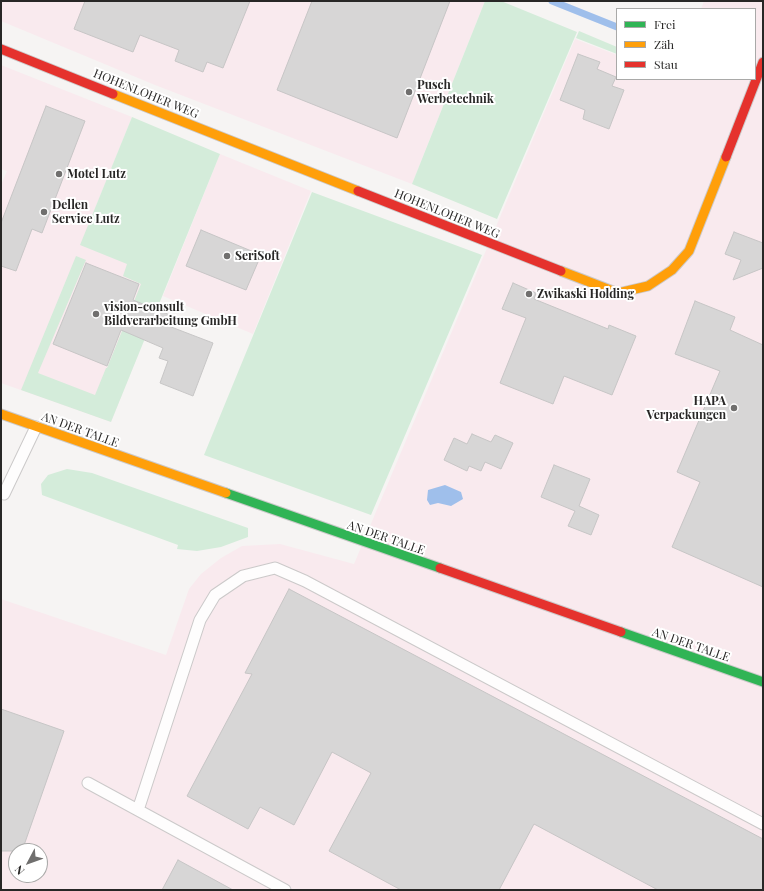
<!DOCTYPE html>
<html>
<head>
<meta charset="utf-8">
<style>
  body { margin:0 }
  #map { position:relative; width:764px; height:891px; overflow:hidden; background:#f6f4f3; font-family:"Playfair Display",serif }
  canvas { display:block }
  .frame { position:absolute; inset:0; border:2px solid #282726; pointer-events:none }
  .legend { position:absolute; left:616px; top:8px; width:140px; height:72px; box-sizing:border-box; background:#fff; border:1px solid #a9a9a8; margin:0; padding:5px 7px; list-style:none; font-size:12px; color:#282726 }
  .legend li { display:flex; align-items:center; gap:8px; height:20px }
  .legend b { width:20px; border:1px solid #a9a9a8 }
  .north { position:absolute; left:8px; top:843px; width:40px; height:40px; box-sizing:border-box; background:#fff; border:1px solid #a9a9a8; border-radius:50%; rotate:229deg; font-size:11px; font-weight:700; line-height:16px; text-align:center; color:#282726 }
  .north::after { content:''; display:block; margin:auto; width:14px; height:18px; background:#706f6e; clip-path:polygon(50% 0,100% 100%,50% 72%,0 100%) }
</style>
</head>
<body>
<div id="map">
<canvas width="764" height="891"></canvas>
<div class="frame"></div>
<ul class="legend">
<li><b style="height:5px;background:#30b455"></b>Frei</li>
<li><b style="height:5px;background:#ff9f0a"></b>Zäh</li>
<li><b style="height:5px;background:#e5322d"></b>Stau</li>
</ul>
<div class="north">N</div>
</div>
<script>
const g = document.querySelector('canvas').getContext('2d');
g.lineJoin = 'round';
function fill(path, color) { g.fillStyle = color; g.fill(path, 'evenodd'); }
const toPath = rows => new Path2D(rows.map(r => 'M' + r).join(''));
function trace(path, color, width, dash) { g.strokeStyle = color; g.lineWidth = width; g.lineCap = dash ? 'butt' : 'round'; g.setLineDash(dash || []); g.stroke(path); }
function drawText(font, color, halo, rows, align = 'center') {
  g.font = font + ' "Playfair Display",serif'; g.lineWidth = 4; g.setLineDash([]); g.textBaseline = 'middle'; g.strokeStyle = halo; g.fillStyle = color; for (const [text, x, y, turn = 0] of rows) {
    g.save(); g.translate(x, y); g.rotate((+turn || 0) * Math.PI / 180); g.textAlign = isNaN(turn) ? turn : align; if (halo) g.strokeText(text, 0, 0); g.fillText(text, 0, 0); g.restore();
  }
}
fill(toPath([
  [1,1,485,1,412,184,155,85,1,21],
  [704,1,763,1,763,890,1,890,1,599,166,655,189,589,201,574,221,558,242,546,280,544,354,564,575,39,617,55,617,79,755,79,755,9,701,9],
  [16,851,40,851,40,875,16,875],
  [1,65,132,117,88,226,175,262,111,422,1,383,1,185,7,171,1,169],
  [220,154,311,191,253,334,163,296]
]), '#f9eaee');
fill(toPath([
  [485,1,501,1,577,32,497,219,412,184],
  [579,31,617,47,617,54,576,38],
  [132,117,220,154,111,422,21,390,76,256,86,260,38,373,95,395,106,368,107,368,141,284,123,276,127,264,80,245],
  [312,192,482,255,371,515,204,455],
  [67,469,92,473,248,528,248,537,221,547,197,551,177,549,178,545,42,495,41,484,48,475]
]), '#d4ecda');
fill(toPath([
  [445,485,461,492,463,499,451,506,438,503,430,505,427,500,428,490]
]), '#9fbfeb');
trace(toPath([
  [552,1,617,27]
]), '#9fbfeb', 7);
const building = toPath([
  [85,1,250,1,223,68,207,62,203,72,175,61,179,50,140,35,133,52,74,29,85,1],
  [312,1,450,1,397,138,277,90,312,1],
  [578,54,600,62,597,69,616,77,612,86,624,90,609,129,583,119,585,110,560,100,578,54],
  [46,106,85,121,42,233,32,229,16,271,1,266,1,223,46,106],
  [201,230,261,255,246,290,186,266,201,230],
  [734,232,763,243,763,268,733,280,741,260,725,254,734,232],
  [86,263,139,284,133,300,170,315,166,325,213,343,193,396,160,383,168,361,159,358,163,348,121,330,107,366,53,344,86,263],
  [513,283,536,293,534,299,608,329,609,325,636,336,612,395,564,376,553,404,500,383,526,318,502,309,513,283],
  [695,301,735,317,730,330,763,345,763,587,672,547,700,482,677,472,720,371,675,354,695,301],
  [472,434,491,442,495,435,513,443,501,469,485,462,481,471,469,466,467,471,444,460,454,438,467,444,472,434],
  [554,465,590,479,579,506,599,515,591,535,568,526,575,511,541,497,554,465],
  [289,589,763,839,763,890,658,890,534,824,499,890,401,890,329,851,371,773,332,752,294,825,260,807,248,829,187,796,252,674,245,673,289,589],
  [1,709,64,731,22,851,1,851,1,709],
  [178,860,233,890,162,890,178,860]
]);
fill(building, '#d7d6d6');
trace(building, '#c7c6c6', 1);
const lane = toPath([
  [4,494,36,427],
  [88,783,285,890],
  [138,810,200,620,215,595,243,576,275,568,305,581,763,824]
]);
const fast = toPath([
  [226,493,440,568],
  [621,632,763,682]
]);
const slow = toPath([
  [113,94,358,191],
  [561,271,618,293,648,286,672,270,689,251,726,157],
  [1,414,226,493]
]);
const jam = toPath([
  [1,49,113,94],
  [726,157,763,62],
  [358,191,561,271],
  [440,568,621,632]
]);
trace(lane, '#cbc9c9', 13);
trace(fast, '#cbc9c9', 11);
trace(slow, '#cbc9c9', 11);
trace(jam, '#cbc9c9', 11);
trace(lane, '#fefdfd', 11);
trace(fast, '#30b455', 9);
trace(slow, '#ff9f0a', 9);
trace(jam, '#e5322d', 9);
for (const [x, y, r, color] of [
  [409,92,4,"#706f6e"],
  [59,174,4,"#706f6e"],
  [44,212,4,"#706f6e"],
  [227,256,4,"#706f6e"],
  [529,294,4,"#706f6e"],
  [96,314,4,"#706f6e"],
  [734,408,4,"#706f6e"]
]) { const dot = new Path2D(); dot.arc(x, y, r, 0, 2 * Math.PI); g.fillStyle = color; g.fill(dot); trace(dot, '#fff', 1.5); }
drawText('bold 12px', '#282726', '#fff', [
  ["Pusch",417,85],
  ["Werbetechnik",417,99],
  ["Motel Lutz",67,174],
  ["Dellen",52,205],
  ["Service Lutz",52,219],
  ["SeriSoft",235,256],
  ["Zwikaski Holding",537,294],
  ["vision-consult",104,307],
  ["Bildverarbeitung GmbH",104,321],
  ["HAPA",726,401,"right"],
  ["Verpackungen",726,415,"right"]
], 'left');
drawText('12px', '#282726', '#fff', [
  ["HOHENLOHER WEG",146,94,22],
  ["HOHENLOHER WEG",447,214,22],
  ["AN DER TALLE",80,430,20],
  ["AN DER TALLE",386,538,19],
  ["AN DER TALLE",691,645,19]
]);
</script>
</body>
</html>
